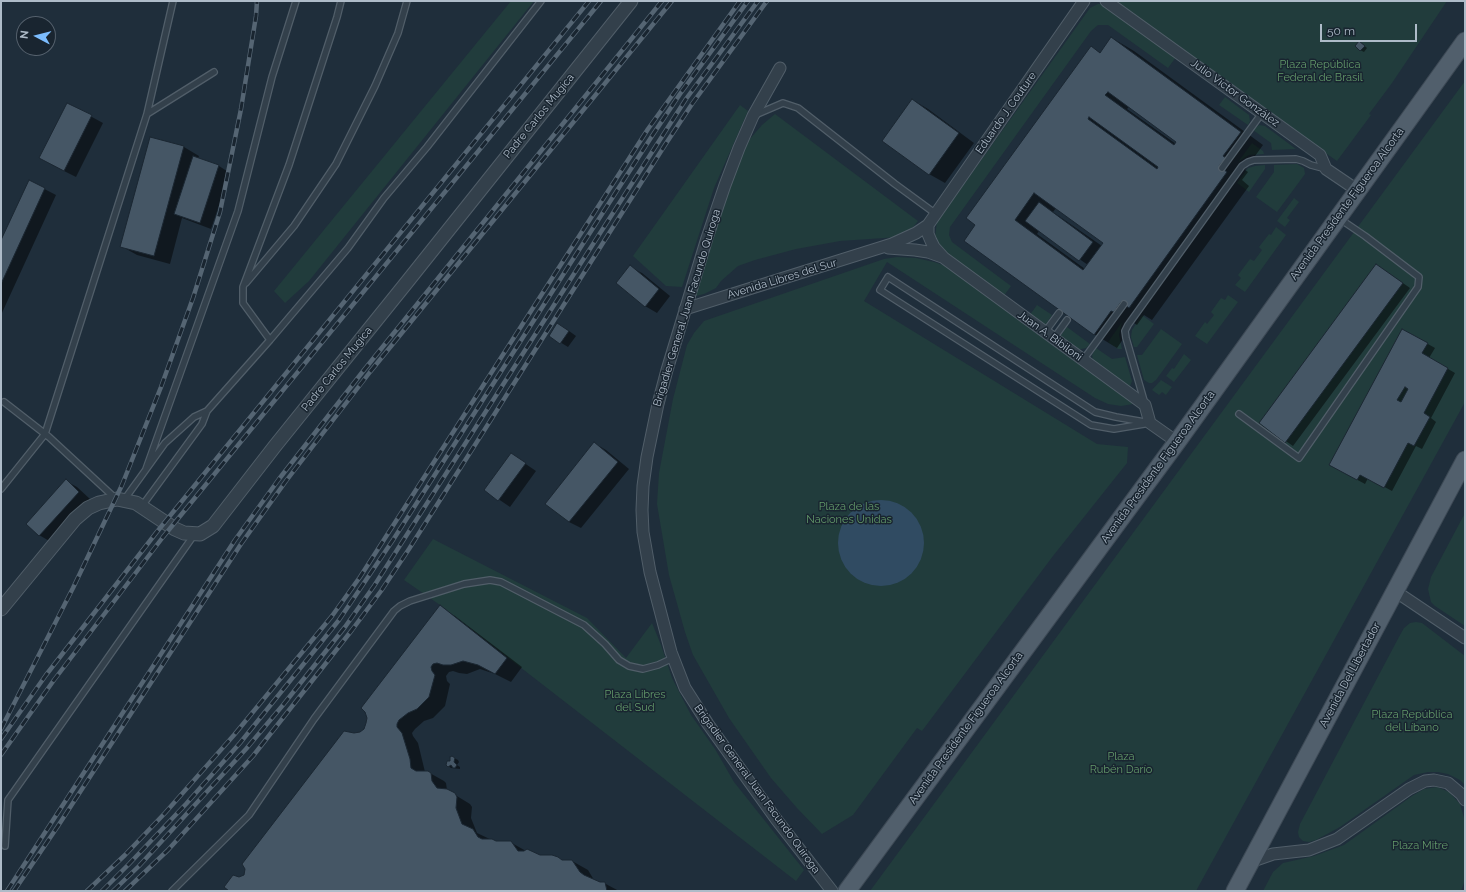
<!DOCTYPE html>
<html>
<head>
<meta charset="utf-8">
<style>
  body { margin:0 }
  #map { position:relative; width:1466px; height:892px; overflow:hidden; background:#1f2e3b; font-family:Raleway,sans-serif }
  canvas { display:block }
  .frame { position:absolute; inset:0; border:2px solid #aebbc8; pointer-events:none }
  .north { position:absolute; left:16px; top:16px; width:40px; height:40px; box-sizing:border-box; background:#192530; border:1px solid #55616d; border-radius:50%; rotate:277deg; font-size:11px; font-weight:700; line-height:16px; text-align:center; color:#aebbc8 }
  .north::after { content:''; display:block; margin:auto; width:14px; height:18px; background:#7cbdff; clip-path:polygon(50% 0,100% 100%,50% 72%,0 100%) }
  .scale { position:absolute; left:1320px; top:24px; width:97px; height:18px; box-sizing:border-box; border:2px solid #aebbc8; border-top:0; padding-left:5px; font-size:12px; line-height:14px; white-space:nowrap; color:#aebbc8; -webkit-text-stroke:3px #192530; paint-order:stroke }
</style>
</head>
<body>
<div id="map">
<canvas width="1466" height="892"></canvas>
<div class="frame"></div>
<div class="north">N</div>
<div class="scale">50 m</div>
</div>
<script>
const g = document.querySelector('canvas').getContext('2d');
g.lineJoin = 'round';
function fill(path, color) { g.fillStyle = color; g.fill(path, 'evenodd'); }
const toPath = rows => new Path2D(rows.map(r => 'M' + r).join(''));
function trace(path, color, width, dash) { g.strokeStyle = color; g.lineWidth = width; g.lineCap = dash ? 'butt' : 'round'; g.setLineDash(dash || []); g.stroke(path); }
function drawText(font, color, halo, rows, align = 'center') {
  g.font = font + ' Raleway,sans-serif'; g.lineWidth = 3; g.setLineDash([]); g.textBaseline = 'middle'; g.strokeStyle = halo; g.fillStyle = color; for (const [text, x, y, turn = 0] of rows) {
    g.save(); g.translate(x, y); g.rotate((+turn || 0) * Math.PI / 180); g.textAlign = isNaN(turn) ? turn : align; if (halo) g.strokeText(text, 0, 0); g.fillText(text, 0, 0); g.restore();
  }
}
fill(toPath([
  [511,1,534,1,309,281,285,303,274,291],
  [1108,1,1447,1,1392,83,1369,114,1371,115,1337,161],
  [1098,4,1102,4,1176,57,1168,68,1108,25,1098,25,1091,31,950,227,949,235,952,242,1011,286,1003,297,941,250,935,237,937,222,1090,8],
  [1465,81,1465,402,1196,891,870,891],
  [1225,97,1249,115,1250,121,1248,125,1219,105],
  [740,105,748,111,714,188,682,287,666,286,633,256],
  [775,114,918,221,910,231,899,237,840,241,796,249,755,260,738,266,721,281,716,288,704,294,692,297,743,147,762,125],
  [1259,125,1265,126,1296,149,1272,150,1271,143,1253,130],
  [1252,143,1263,151,1264,154,1249,155,1238,162],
  [1297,164,1304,168,1305,174,1277,212,1256,197,1274,172,1274,165],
  [1265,165,1265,169,1249,192,1237,183,1248,168,1255,166],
  [1294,198,1299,202,1287,218,1290,220,1285,227,1277,221],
  [1276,227,1286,235,1245,292,1235,285,1241,278,1238,275,1250,259,1254,261,1262,250,1259,247,1269,234,1271,235],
  [897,257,916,258,934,262,949,267,1135,401,1133,404,1121,406,1108,404,1095,398,887,262,864,301,1097,444,1128,447,1127,463,1053,556,922,731,917,728,853,815,822,834,797,808,771,778,729,718,693,655,685,632,669,575,657,504,659,473,673,399,687,345,694,333,704,321,884,259],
  [1228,295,1238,302,1207,344,1195,336,1205,322,1207,324,1214,315,1211,312,1221,298,1225,300],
  [1037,305,1052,315,1044,327,1029,316],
  [1142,315,1154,324,1137,347,1134,347,1131,337,1132,330],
  [1122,322,1119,335,1122,349,1118,349,1108,342],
  [1067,327,1090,344,1086,348,1077,350,1059,338],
  [1161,329,1182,344,1156,380,1152,383,1149,383,1144,380,1137,355,1142,355],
  [1096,348,1112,359,1125,357,1132,381,1130,386,1128,387,1093,361,1092,355],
  [1184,354,1191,360,1174,382,1166,376,1172,368,1174,369],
  [1161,380,1172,387,1166,395,1162,392,1159,395,1152,390],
  [1465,513,1465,626,1435,606,1431,602,1428,589,1431,577],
  [433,539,587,618,626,658,652,623,661,645,672,678,691,715,715,749,734,782,804,870,796,881,440,605,404,580],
  [1416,622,1422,623,1465,656,1465,785,1460,780,1448,774,1438,772,1428,772,1414,775,1340,827,1316,840,1309,842,1303,841,1299,837,1298,832,1300,824,1400,635,1404,628,1410,623],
  [1437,787,1449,792,1460,804,1465,821,1465,880,1461,891,1263,891,1273,872,1283,863,1314,856,1344,845,1412,796,1424,789]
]), '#213c3c');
fill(toPath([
  '838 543a43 43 0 1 1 86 0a43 43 0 1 1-86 0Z'
]), '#304b62');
fill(toPath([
  [1112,38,1134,51,1263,145,1245,170,1248,172,1242,180,1249,186,1152,320,1144,315,1137,325,1134,323,1117,348,1094,334,965,241,1091,47,1101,53],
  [1129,107,1177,142,1176,144,1127,109],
  [1056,208,1104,243,1102,246,1053,212],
  [1039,231,1088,265,1085,269,1037,234],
  [1360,42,1367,48,1364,52,1360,50],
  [913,100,928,109,974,143,945,183,929,174],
  [68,104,103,123,76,177,52,165],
  [151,138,184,147,199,156,198,159,219,166,230,173,211,229,182,218,170,264,137,255,121,246],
  [29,181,56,195,1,315,1,243],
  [1377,265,1410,288,1293,446,1260,423],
  [630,267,642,273,670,296,657,313,645,306],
  [565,328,576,336,568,347,550,336],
  [1403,330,1435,348,1429,358,1455,373,1431,418,1436,422,1422,449,1416,446,1392,491,1368,478,1365,484,1330,465],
  [594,443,606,450,629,469,581,528,569,522],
  [511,454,536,471,510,507,485,490],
  [66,481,77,487,90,499,51,542,39,535],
  [440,607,455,616,522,667,511,682,495,674,480,669,467,674,459,673,453,671,449,672,446,676,447,681,450,684,445,706,433,718,424,721,415,729,412,733,413,736,418,743,425,772,428,772,444,781,446,783,447,790,470,804,472,807,471,818,477,833,496,842,510,842,526,851,539,856,564,861,572,861,588,870,594,880,604,883,619,891,230,891,239,878,245,876,354,734,360,733,365,729],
  [454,758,458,760,459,762,457,765,460,767,460,769,451,768,448,766]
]), '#0007');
const building = toPath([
  [1111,37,1241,132,1223,156,1226,158,1219,166,1227,172,1129,308,1121,302,1114,312,1111,311,1094,335,964,241,975,225,966,218,1091,46,1100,53,1111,37],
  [1108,92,1176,142,1174,145,1105,95,1108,92],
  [1089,117,1158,167,1157,169,1088,119,1089,117],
  [1034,193,1103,243,1083,270,1015,220,1034,193],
  [1359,41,1365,46,1360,51,1355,46,1359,41],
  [912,99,959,133,929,175,882,141,912,99],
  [67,103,92,115,64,171,39,158,67,103],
  [150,137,184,146,154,256,120,247,150,137],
  [193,156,219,165,200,223,174,214,193,156],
  [29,180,45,188,1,284,1,240,29,180],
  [1039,202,1093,242,1079,261,1025,221,1039,202],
  [1376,264,1403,283,1285,443,1259,423,1376,264],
  [630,265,659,289,645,307,616,283,630,265],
  [557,323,569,331,560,344,549,336,557,323],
  [1402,329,1428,343,1422,353,1448,368,1424,413,1430,417,1414,446,1408,443,1384,488,1360,475,1357,480,1329,465,1402,329],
  [1405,387,1408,389,1401,402,1397,400,1405,387],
  [594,442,618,462,569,522,545,504,594,442],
  [511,453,526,463,498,501,484,490,511,453],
  [66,479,79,492,39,536,26,524,66,479],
  [440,605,507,658,495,674,478,665,463,661,451,665,443,665,437,663,433,664,431,667,432,671,435,675,429,697,417,709,408,713,399,720,397,724,397,727,402,733,410,759,411,768,416,771,428,771,431,773,432,781,437,788,447,789,455,793,457,797,456,808,462,824,473,829,478,837,482,839,492,839,496,841,511,841,518,851,524,851,527,849,540,855,552,855,558,857,562,860,572,860,580,872,584,875,600,882,605,882,607,891,229,891,224,887,233,875,239,877,244,875,245,869,242,864,344,731,354,733,360,732,364,729,366,723,367,718,365,712,361,708,440,605],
  [450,757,452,756,455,758,454,762,457,765,455,768,453,768,451,765,448,767,446,765,447,761,450,761,450,757]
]);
fill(building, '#455665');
trace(building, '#1b2732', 1);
const service = toPath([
  [147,114,173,1],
  [755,115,783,103,798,108,895,184,936,214],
  [1222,168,1262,113],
  [888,277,1095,412,1116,417,1150,423,1114,429,1091,425,880,290,888,277],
  [246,283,294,226,336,164,375,86,398,33,407,1],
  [1045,332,1059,313],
  [1054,338,1067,320],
  [270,340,243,303,243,287,289,165,337,17,341,1],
  [1083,360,1124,304],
  [4,402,49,437,115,498],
  [1145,404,1126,338,1125,331,1128,325,1242,166,1248,162,1254,160,1296,159,1303,161,1311,165,1326,169],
  [1239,414,1299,458,1418,287,1419,277,1365,236,1340,219],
  [146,469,238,211,272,77,296,1],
  [1,489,45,434,147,114,214,72],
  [124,500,165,443,194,417,207,411],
  [142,506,202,424,207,411,270,340,348,248,384,198,427,147,541,1],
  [5,846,8,800,194,535],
  [172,891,249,815,314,719,394,611,400,606,410,601,464,584,490,580,501,582,584,625,605,644,619,660,629,666,643,669,658,665,673,658]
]);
const minor = toPath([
  [1106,1,1320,155,1326,169,1357,190],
  [780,68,753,116,739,148,725,185,707,238,667,370,658,404,647,457,643,486,642,510,643,532,650,572,671,652,685,688,708,724,776,819,832,891],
  [928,225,928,234,931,241,934,247,944,258,1145,405,1150,423,1177,442],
  [888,248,915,250,928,252,942,257],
  [685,309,892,244,916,233,928,225,1084,1],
  [1395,591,1465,638],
  [1250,862,1273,854,1309,850,1337,839,1409,789,1425,781,1434,780,1448,783,1461,794,1465,800]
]);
const tertiary = toPath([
  [1,609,75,519,88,508,99,503,117,499,136,503,175,529,184,533,200,534,213,526,275,446,407,282,631,1]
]);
const primary = toPath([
  [847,891,1177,442,1465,41],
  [1235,891,1465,460]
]);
trace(service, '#515e69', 8);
trace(minor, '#515e69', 13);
trace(tertiary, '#515e69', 15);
trace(primary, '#3d4955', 19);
trace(service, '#33404b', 5.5);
trace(minor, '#33404b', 11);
trace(tertiary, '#33404b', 13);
trace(primary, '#515f6c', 17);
const rail = toPath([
  [1,729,73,588,122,485,161,387,193,298,220,212,241,109,256,16,257,1],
  [1,739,46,675,156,533,589,1],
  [1,755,54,680,163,537,601,1],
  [7,891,235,540,279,479,364,370,662,1],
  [14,891,58,826,241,544,286,481,370,372,672,1],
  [87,891,125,855,165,813,234,735,332,616,360,577,648,129,740,1],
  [102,891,129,864,186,804,240,743,339,620,393,540,652,136,680,94,748,1],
  [113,891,139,866,246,749,283,705,345,627,374,586,686,99,758,1],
  [125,891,168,850,253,756,352,630,381,591,409,549,665,145,692,104,767,1]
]);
trace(rail, '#556573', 4.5);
trace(rail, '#192530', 3, [9]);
drawText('11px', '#639a6a', '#192530', [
  ["Plaza República",1320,65],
  ["Federal de Brasil",1320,78],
  ["Plaza de las",849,507],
  ["Naciones Unidas",849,520],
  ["Plaza Libres",635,695],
  ["del Sud",635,708],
  ["Plaza República",1412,715],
  ["del Líbano",1412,728],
  ["Plaza",1121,757],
  ["Rubén Darío",1121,770],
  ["Plaza Mitre",1420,846]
]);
drawText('11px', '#aebbc8', '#192530', [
  ["Julio Víctor González",1235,93,36],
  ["Eduardo J. Couture",1006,113,-55],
  ["Padre Carlos Mugica",539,116,-51],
  ["Avenida Presidente Figueroa Alcorta",1347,204,-54],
  ["Avenida Libres del Sur",782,279,-17],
  ["Brigadier General Juan Facundo Quiroga",687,308,-73],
  ["Juan A. Bibiloni",1050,336,36],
  ["Padre Carlos Mugica",337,369,-51],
  ["Avenida Presidente Figueroa Alcorta",1158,467,-54],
  ["Avenida Del Libertador",1350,675,-62],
  ["Avenida Presidente Figueroa Alcorta",966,728,-54],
  ["Brigadier General Juan Facundo Quiroga",757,789,54]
]);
</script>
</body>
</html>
